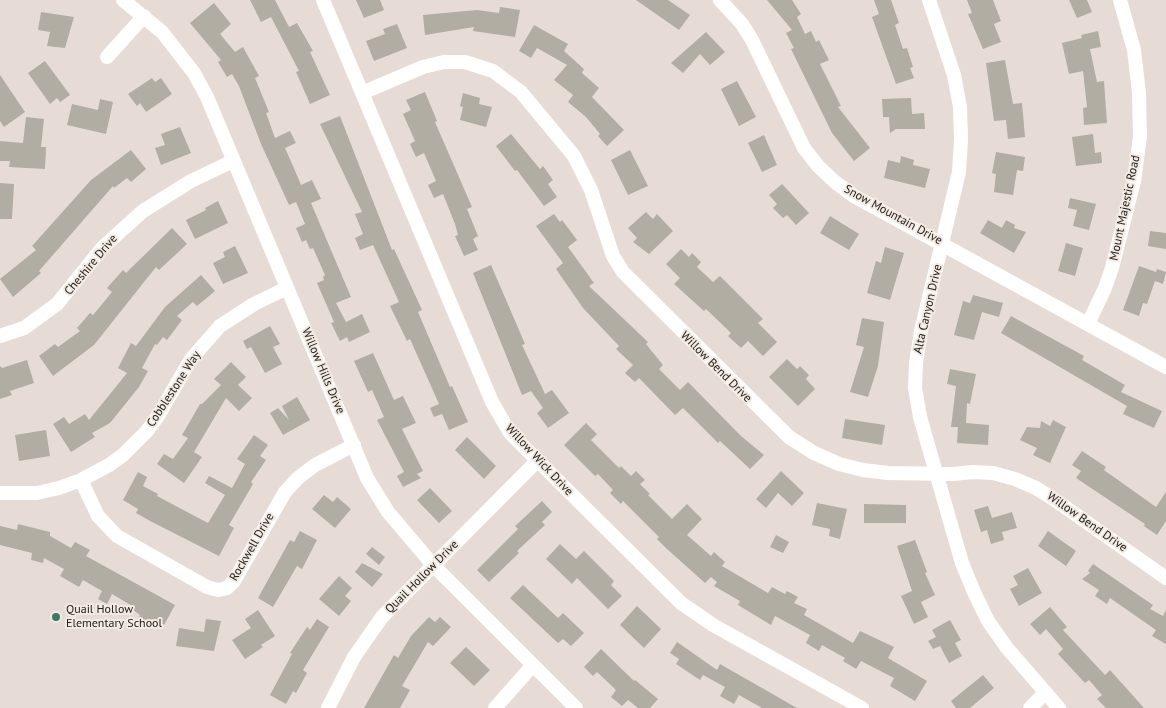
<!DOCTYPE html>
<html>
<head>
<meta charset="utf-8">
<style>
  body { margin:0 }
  canvas { display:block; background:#e6dcd5 }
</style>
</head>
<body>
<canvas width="1166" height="708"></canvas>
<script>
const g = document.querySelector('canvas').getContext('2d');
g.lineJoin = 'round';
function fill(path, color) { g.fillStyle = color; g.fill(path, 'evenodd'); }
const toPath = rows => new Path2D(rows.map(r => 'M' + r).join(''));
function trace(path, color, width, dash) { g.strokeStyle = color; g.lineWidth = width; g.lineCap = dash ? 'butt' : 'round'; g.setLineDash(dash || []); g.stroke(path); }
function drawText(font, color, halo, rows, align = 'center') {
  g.font = font + ' "PT Sans",sans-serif'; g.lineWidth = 4; g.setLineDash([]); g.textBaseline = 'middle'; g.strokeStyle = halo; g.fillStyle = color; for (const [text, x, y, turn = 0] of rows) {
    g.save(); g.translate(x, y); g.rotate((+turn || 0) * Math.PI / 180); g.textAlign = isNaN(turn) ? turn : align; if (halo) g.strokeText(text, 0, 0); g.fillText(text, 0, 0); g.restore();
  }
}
fill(toPath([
  [250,0,275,0,289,27,297,23,313,51,310,52,330,95,310,104,296,72,299,71,271,17,261,22],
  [356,0,380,0,384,10,364,18],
  [636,0,668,0,690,15,679,30],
  [767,0,792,0,801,14,797,17,805,34,811,31,816,42,819,40,829,60,820,64,841,106,838,107,870,148,854,161,832,133,791,49,794,48,786,33,792,30],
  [874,0,891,0,899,23,895,25,903,49,907,48,913,67,910,68,914,78,896,84,872,17,879,14],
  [967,0,993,0,1001,21,994,24,1001,42,983,49,968,14,972,13],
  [1069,0,1087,0,1092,12,1077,18],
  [214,3,231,24,220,34,235,52,243,47,259,76,255,78,269,112,266,113,275,138,290,131,296,143,285,148,293,166,301,185,312,180,321,199,311,203,351,297,336,303,346,322,362,314,370,332,349,342,347,337,340,341,331,323,334,322,317,283,324,280,323,277,325,275,313,248,310,249,306,240,302,242,296,228,305,224,296,202,289,205,261,144,239,86,232,74,227,77,218,62,221,60,190,23],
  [500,7,520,10,515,37,473,31,474,27,425,35,423,15,477,10,499,13],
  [41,12,74,17,65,48,47,46,50,32,38,30],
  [397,24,407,48,374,61,366,41,385,34,383,29],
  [534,25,568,44,564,51,584,69,582,73,599,88,592,97,624,130,607,146,598,136,600,134,586,117,568,102,573,95,554,80,567,65,537,48,531,58,519,51],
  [1098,31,1101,47,1090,49,1097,82,1104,81,1107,123,1084,125,1083,108,1087,107,1083,71,1069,74,1062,43,1082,38,1081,35],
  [706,32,725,52,710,65,700,54,683,73,671,63],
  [1005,60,1013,104,1022,103,1025,137,1008,139,1006,120,994,121,986,63],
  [45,61,70,95,60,102,57,98,50,104,28,73],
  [0,75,25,112,4,127,0,121],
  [152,78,155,82,161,78,172,94,146,112,140,103,137,106,128,94],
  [737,81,756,117,739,126,721,89],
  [425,92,437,121,435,122,472,207,467,209,478,236,473,239,478,250,464,256,455,236,458,235,455,224,443,194,434,198,428,185,436,181,424,153,416,157,410,144,415,141,403,114,411,110,406,100],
  [463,93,480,98,479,104,492,107,486,127,460,120,463,107,460,106],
  [911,98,912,114,924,113,925,129,896,129,890,133,889,117,883,117,882,99],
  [100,99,113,102,106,134,67,125,72,104,98,110],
  [340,116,392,250,394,249,422,310,418,312,450,387,452,386,468,422,449,430,442,414,434,417,430,408,439,404,410,339,407,341,390,306,399,302,373,245,360,250,355,238,363,234,355,214,362,212,320,124],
  [26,117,44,119,41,147,46,147,45,169,9,167,10,161,0,161,0,141,23,143],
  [180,127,191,153,161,165,155,148,165,145,161,134],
  [511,134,540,169,543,166,553,180,548,184,557,197,544,206,517,170,515,171,496,146],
  [1093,134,1095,153,1101,152,1102,163,1076,166,1072,137],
  [764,135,777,165,762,172,748,143],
  [131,150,146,169,131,182,127,178,114,188,113,186,39,271,41,273,13,297,0,279,36,250,32,246,91,180],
  [630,150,648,186,628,195,611,160],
  [996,152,1025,157,1023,171,1017,170,1013,195,994,192,996,174,992,173],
  [901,156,914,160,913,165,930,169,925,188,884,178,888,160,900,163],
  [0,183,14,184,12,219,0,219],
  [782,184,809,213,796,225,787,215,783,218,773,208,777,204,769,195],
  [1070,198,1096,204,1089,230,1073,226,1077,210,1068,208],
  [218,201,228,223,195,239,186,220,206,210,205,208],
  [646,212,653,219,657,214,673,231,649,254,633,242,637,238,628,228],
  [554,214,560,222,562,220,577,240,568,247,594,283,589,286,648,342,646,344,663,365,659,369,680,390,688,382,741,436,764,455,750,469,720,441,718,443,683,408,675,415,639,378,635,382,625,373,633,365,616,349,619,346,583,308,556,269,563,263,536,226],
  [830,216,859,234,849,250,820,233],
  [988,220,1002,228,1006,220,1015,225,1014,228,1026,232,1014,253,980,233],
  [172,228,187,244,159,270,156,267,94,345,53,376,39,356,55,344,58,347,80,331,77,328,90,313,93,315,112,292,107,288,123,270,126,273],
  [1150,231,1166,233,1166,249,1148,246],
  [1066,243,1083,248,1075,276,1058,271],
  [235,246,248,273,223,284,213,263,225,257,223,252],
  [885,247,904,253,890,300,867,293,876,261,881,263],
  [681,249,689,257,692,253,701,262,697,267,713,282,720,276,763,319,758,323,777,342,763,356,748,341,741,348,728,336,731,333,706,309,704,311,674,284,680,278,666,264],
  [491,265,525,344,522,345,545,394,552,390,569,413,548,428,537,413,543,408,531,391,522,395,473,273],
  [1139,266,1156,272,1157,269,1166,272,1163,284,1155,281,1147,304,1143,303,1139,316,1123,310],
  [201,275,215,291,197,306,193,302,177,316,182,320,167,340,163,337,157,345,155,344,142,368,148,371,139,387,110,423,92,433,95,437,71,452,53,424,64,417,69,424,85,414,89,420,127,373,118,368,131,343,136,346,165,307],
  [973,295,1003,303,999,317,982,312,974,340,954,335,963,301,970,303],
  [1011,316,1084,356,1082,360,1125,385,1121,392,1162,411,1154,428,1123,414,1127,406,1001,333],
  [862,318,884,322,878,366,868,397,850,392,864,347,856,345],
  [270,326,280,344,273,347,282,364,265,373,251,347,247,349,243,341],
  [373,353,394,400,403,396,416,423,402,429,423,471,417,474,421,478,403,487,397,476,404,472,377,420,384,417,372,390,368,392,354,361],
  [787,359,797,369,800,366,809,375,806,379,815,389,798,406,769,377],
  [27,360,34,383,10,391,12,395,0,399,0,366,2,368],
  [231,362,246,377,238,385,252,398,239,411,226,398,194,452,202,457,184,483,157,464,164,454,173,459,188,438,182,435,200,404,202,404,221,385,214,379],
  [950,369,976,374,970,404,967,403,966,423,989,425,988,445,957,443,958,427,951,427,956,386,947,384],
  [297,397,310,420,283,435,270,413,278,408,289,420,282,406],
  [845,419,885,425,882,445,842,438],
  [1053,420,1066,427,1050,463,1033,455,1037,448,1020,440,1027,427,1040,428,1041,421,1050,426],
  [586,423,597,434,591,440,619,468,621,466,631,476,636,471,645,480,640,484,650,494,648,495,672,519,687,504,702,519,687,535,711,556,714,552,725,562,722,566,768,593,772,587,785,594,787,591,798,597,794,603,807,609,804,615,853,643,860,631,894,647,888,658,927,681,915,701,890,686,894,678,861,661,856,669,843,661,845,658,822,645,819,651,806,643,810,635,775,616,771,625,738,605,740,601,714,586,717,582,711,577,705,583,667,549,657,539,659,537,623,501,621,504,610,493,613,490,598,474,595,476,564,445],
  [46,430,50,456,19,461,15,435],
  [254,435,268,445,260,456,266,460,251,482,253,484,229,525,234,528,219,556,152,522,136,513,138,509,123,500,138,472,147,477,143,486,158,494,157,496,208,523,225,495,205,483,209,476,232,488,245,464,237,459],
  [467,437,496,466,484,479,455,450],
  [1082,451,1106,467,1104,470,1156,507,1166,492,1166,521,1157,535,1144,526,1145,524,1076,478,1081,471,1072,465],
  [781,471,804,493,792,506,778,493,766,508,756,499],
  [430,488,452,511,439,523,417,500],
  [324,495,333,502,337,497,351,509,335,528,312,509],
  [542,501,552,512,542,522,545,525,517,551,519,553,489,582,477,570,518,529,515,526],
  [817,503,847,509,840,539,829,536,830,529,812,525],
  [864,504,906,505,906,523,864,523],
  [988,506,992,518,1012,512,1017,528,1002,532,1004,540,991,544,987,530,981,532,974,510],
  [18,524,50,532,50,536,71,548,75,542,90,550,86,556,175,605,164,625,152,619,148,627,137,621,140,615,133,610,134,607,112,594,107,604,98,599,102,591,83,580,79,587,60,576,64,569,44,558,43,563,31,560,32,553,0,545,0,526,17,530],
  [300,531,317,540,302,569,297,566,273,607,258,598,290,540,294,542],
  [1048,531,1076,551,1066,566,1038,546],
  [776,535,789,542,783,553,770,547],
  [915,540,927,572,925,573,935,595,921,602,928,617,914,624,901,596,912,591,897,546],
  [560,544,576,559,584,551,614,581,611,585,622,596,608,609,577,578,572,584,546,559],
  [372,547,385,557,379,565,366,554],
  [362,563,383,574,372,587,355,572],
  [1093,564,1153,605,1150,609,1163,616,1166,610,1166,644,1152,636,1156,630,1110,598,1107,604,1095,596,1099,590,1082,579,1090,573,1088,571],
  [1028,568,1042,593,1019,606,1010,589,1018,585,1013,576],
  [339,576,352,588,345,596,351,601,339,616,319,599],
  [523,585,558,618,563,613,584,633,571,646,563,639,558,643,510,598],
  [637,606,661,629,644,648,620,625],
  [1050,607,1067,627,1063,630,1105,675,1110,670,1144,708,1106,708,1097,699,1102,695,1089,680,1085,683,1058,654,1063,649,1046,629,1040,635,1030,624],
  [258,610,275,636,261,645,263,647,245,659,232,640,251,628,245,619],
  [429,617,435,622,440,617,451,627,433,646,428,642,402,686,410,690,400,708,364,708,394,655,398,658,411,636],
  [206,619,221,621,214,651,176,646,179,628,204,632],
  [317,619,329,627,303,670,307,673,296,693,293,691,286,704,270,695,292,654,290,653,307,627,310,630],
  [950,620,961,640,955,643,962,656,949,663,940,646,933,649,928,641,936,637,932,630],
  [677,642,717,670,720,664,797,708,762,708,739,695,734,704,720,696,725,687,703,675,700,680,676,664,679,659,670,653],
  [466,647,490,670,474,686,450,663],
  [601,649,634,681,635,680,658,699,650,708,638,708,628,700,622,706,611,697,616,690,597,672,593,676,584,667],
  [983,675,994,688,970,708,956,708,951,701]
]), '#b1ada3');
trace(toPath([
  [123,0,162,32,194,73,207,97,367,478,388,512,433,565,576,708],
  [323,0,492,402,510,433,681,603,713,625,862,708],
  [720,0,742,24,752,40,804,148,818,166,835,182,854,196,1166,367],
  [929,0,954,75,960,107,961,139,959,172,921,331,916,363,915,388,920,417,962,563,974,592,988,621,1007,648,1059,708],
  [107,57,144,16],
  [362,93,423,67,444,62,465,62,493,71,521,92,574,156,591,190,613,256,623,272,789,437,814,453,839,464,863,470,888,473,953,474,973,472,993,473,1015,479,1036,488,1055,500,1166,578],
  [1088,324,1105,288,1112,268,1134,181,1140,137,1139,93,1134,50,1120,0],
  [0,336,24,328,57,304,103,247,143,211,191,181,233,161],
  [81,480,98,516,117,536,207,587,218,590,227,588,234,581,285,492,298,478,315,465,354,445],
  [0,493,37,493,59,488,81,480,109,465,123,455,147,431,158,416,191,359,220,326,254,304,287,288],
  [328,708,354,657,382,617,537,461],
  [495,708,533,665],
  [1030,708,1045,693]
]), '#fff', 14);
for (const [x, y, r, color] of [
  [56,617,5,"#3a7a68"]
]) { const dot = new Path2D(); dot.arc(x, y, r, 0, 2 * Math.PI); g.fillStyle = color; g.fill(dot); trace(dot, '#f3eae2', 2); }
drawText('12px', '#23201d', '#f3eae2', [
  ["Mount Majestic Road",1125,208,-78],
  ["Snow Mountain Drive",893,215,29],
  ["Cheshire Drive",91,265,-50],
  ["Alta Canyon Drive",928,309,-77],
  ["Willow Bend Drive",716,367,45],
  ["Willow Hills Drive",323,371,67],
  ["Cobblestone Way",174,389,-57],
  ["Willow Wick Drive",539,460,47],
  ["Willow Bend Drive",1087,522,35],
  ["Rockwell Drive",252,547,-60],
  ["Quail Hollow Drive",422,577,-45]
]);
drawText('12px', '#23201d', '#f3eae2', [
  ["Quail Hollow",66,610],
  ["Elementary School",66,624]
], 'left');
</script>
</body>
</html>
